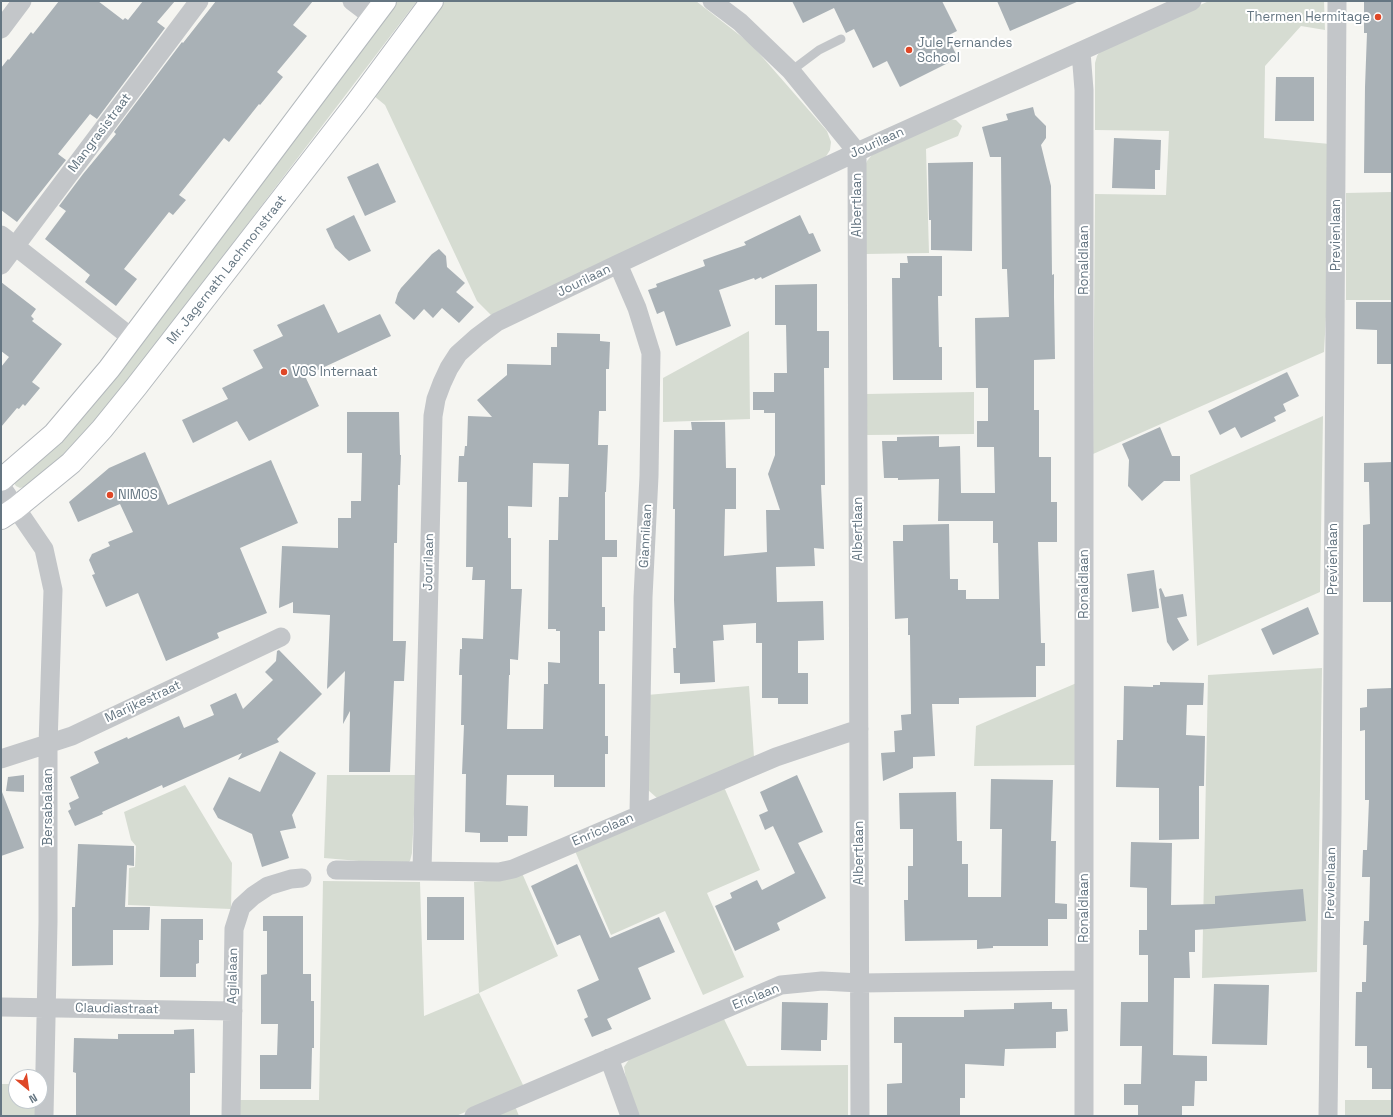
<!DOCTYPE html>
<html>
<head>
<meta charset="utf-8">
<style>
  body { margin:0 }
  #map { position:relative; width:1393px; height:1117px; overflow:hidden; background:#f5f5f1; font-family:"Space Grotesk",sans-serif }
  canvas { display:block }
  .frame { position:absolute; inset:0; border:2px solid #657682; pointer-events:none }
  .north { position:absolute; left:8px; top:1069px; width:40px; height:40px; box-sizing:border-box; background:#fff; border:1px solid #c1c8cd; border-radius:50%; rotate:151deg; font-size:11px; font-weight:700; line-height:16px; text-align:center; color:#657682 }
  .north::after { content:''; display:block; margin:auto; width:14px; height:18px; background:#df4727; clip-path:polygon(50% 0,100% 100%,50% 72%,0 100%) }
</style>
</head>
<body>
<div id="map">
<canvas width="1393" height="1117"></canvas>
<div class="frame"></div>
<div class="north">N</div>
</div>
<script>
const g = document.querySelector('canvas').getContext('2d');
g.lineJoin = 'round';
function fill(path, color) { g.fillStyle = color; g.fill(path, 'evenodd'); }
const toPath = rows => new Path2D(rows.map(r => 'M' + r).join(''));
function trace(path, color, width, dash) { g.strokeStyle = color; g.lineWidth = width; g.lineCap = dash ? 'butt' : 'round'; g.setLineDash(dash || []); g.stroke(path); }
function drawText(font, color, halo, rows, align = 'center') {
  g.font = font + ' "Space Grotesk",sans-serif'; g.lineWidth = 4; g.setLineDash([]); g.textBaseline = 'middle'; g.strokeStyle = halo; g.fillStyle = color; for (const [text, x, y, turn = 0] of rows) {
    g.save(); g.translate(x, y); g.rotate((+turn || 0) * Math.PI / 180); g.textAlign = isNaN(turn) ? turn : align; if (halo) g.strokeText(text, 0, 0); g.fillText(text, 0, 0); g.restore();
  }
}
fill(toPath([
  [397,1,417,1,113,401,58,460,27,486,20,488,16,486,14,483,330,91],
  [445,1,696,1,751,44,827,131,831,142,830,150,825,158,491,315,477,301,385,105,374,96],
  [1209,1,1324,1,1325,30,1301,26,1265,66,1264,138,1330,144,1330,246,1324,352,1093,454,1095,194,1166,195,1169,131,1095,130,1095,63,1097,56,1100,51,1108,46],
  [950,119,956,120,962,126,958,136,926,149,929,253,866,254,864,168,867,161,872,155],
  [1392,192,1392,300,1346,300,1346,193],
  [749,331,750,419,663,422,663,378],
  [974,392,974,434,867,435,867,394],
  [1323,416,1320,592,1197,646,1190,475],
  [1322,668,1317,972,1202,978,1208,675],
  [1079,682,1077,765,974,766,976,726],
  [749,686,754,757,657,798,648,790,647,695],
  [327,775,416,775,412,853,410,861,405,865,324,858],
  [185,785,232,863,231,909,128,905,129,868,135,867,136,846,131,840,124,812],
  [724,787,760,870,707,893,744,977,703,995,665,911,611,935,575,851],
  [522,873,558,956,479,993,524,1087,456,1116,238,1116,238,1100,319,1100,323,881,420,882,424,1016,479,993,474,882,499,880],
  [723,1017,747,1066,848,1065,848,1116,638,1116,626,1079,624,1067,630,1058],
  [1,1084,16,1084,16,1101,36,1101,36,1116,1,1116],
  [1345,1100,1392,1100,1392,1116,1345,1116],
  [515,1106,519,1116,490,1116]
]), '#d6dcd2');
fill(toPath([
  [59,1,98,1,123,20,125,18,128,20,143,1,175,1,157,22,165,28,97,119,90,114,58,154,66,160,17,222,1,210,1,68,8,59,9,60,31,32,33,34],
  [216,1,313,1,293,25,307,36,277,72,283,77,260,105,259,104,229,142,224,138,179,195,186,200,173,215,169,212,124,269,137,279,116,306,85,282,90,275,45,239,66,211,59,206,83,174,116,134,114,132,182,42,183,43],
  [792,1,942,1,957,31,947,36,958,58,900,87,887,61,873,68,854,29,846,33,834,8,803,23],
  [997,1,1079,1,1010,31],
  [1364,1,1392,1,1392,173,1364,173,1365,87,1367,33,1364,33],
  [1276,77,1314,77,1314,121,1275,121],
  [1033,107,1035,115,1046,126,1046,138,1041,145,1051,186,1052,275,1054,274,1054,297,1055,359,1034,360,1034,410,1039,410,1039,457,1051,457,1051,502,1057,502,1057,542,1038,542,1041,643,1045,643,1045,666,1036,666,1036,697,959,698,959,704,932,704,935,756,913,757,913,768,883,781,881,753,895,752,894,731,902,730,901,715,911,714,910,635,908,635,908,618,895,619,893,541,903,541,903,525,949,524,950,579,958,579,958,590,966,590,966,599,999,599,998,543,993,543,993,521,938,521,939,479,898,480,898,478,884,478,882,441,897,441,897,437,939,436,939,447,960,446,961,493,995,493,994,447,977,447,977,421,988,421,988,388,976,388,975,318,1009,317,1007,269,1002,269,1001,157,990,157,982,127,1008,120,1006,114],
  [1114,138,1161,140,1160,170,1155,170,1155,189,1112,188],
  [973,162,972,251,931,250,931,220,929,220,928,163],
  [378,163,396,202,365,216,347,177],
  [354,215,371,251,349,261,335,248,326,229],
  [800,215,809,234,813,233,821,251,762,279,761,277,755,280,754,278,719,290,731,326,676,346,664,311,657,314,648,290,657,287,656,284,705,266,703,260,746,245,744,242],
  [439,249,446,256,447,267,465,283,456,292,474,307,459,323,442,308,433,318,424,309,414,320,395,303,398,293,401,288,432,254],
  [907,256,942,256,942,296,938,296,939,347,942,347,942,380,893,380,892,278,900,278,900,263,908,263],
  [1,282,36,309,31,316,34,319,32,321,62,344,32,382,40,388,25,406,23,404,19,409,17,408,1,427,1,367,9,357,1,351],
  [817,284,817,331,829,331,829,368,824,368,825,485,821,485,824,549,814,548,815,566,776,567,777,602,823,601,824,640,798,641,798,673,808,673,808,704,778,704,778,698,762,698,762,643,756,643,756,623,723,625,724,640,713,641,715,682,680,684,680,673,674,673,673,648,676,648,674,600,675,509,673,509,674,430,692,430,691,422,725,422,726,468,736,468,736,509,725,509,724,556,767,552,766,510,780,510,768,474,775,455,775,413,764,413,764,410,753,410,753,392,774,392,774,373,787,373,786,325,775,325,775,285],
  [1356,302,1392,302,1392,364,1377,364,1377,330,1356,329],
  [324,304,338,333,380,314,391,336,305,376,319,406,249,441,237,421,193,443,182,420,228,399,222,388,263,368,253,350,283,336,277,325],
  [557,333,600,334,600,341,610,342,609,369,606,369,606,411,599,411,598,445,608,445,606,492,605,492,605,540,617,540,617,557,602,557,602,607,605,607,605,631,599,631,599,684,605,684,605,736,608,736,608,754,605,754,605,787,554,787,554,775,507,775,506,805,528,806,527,836,508,836,508,842,480,842,480,833,465,832,466,774,462,774,464,725,461,725,462,675,459,675,460,649,462,649,462,638,483,639,485,580,472,580,473,567,466,567,467,482,458,482,459,456,464,456,465,446,467,446,468,416,492,417,477,400,507,375,507,364,551,365,551,347,557,347],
  [533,463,569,464,568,497,559,497,558,540,549,540,548,629,556,629,556,631,560,631,560,663,548,662,548,684,544,684,543,729,507,729,509,675,510,675,510,659,518,660,522,589,511,589,511,538,508,538,508,506,532,507],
  [1287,372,1299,396,1283,404,1286,411,1274,417,1276,421,1241,438,1235,427,1220,435,1208,411],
  [347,412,399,412,400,455,401,455,400,485,398,485,397,543,394,543,393,641,406,641,404,681,394,681,390,772,349,772,350,711,343,724,345,671,327,689,330,615,293,613,293,602,279,608,282,546,338,548,338,518,351,518,351,501,361,501,362,453,347,453],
  [1160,427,1172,456,1180,456,1180,481,1164,481,1142,501,1128,486,1129,460,1122,444],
  [145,452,168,505,271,460,298,523,240,548,267,613,217,633,219,638,166,661,138,593,106,607,92,575,95,574,89,560,92,554,110,546,108,542,133,532,120,504,78,522,69,502,109,468],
  [1392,462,1392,602,1363,602,1363,525,1370,524,1369,482,1364,482,1364,463],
  [1154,570,1159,608,1132,612,1127,574],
  [1161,588,1165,597,1183,594,1187,616,1177,618,1189,640,1173,651,1167,642,1159,589],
  [1308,607,1319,634,1273,655,1261,629],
  [279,650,322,694,277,739,279,742,238,760,242,753,163,788,162,785,102,812,103,814,75,826,68,811,71,809,69,803,79,798,70,777,99,763,94,752,127,737,128,739,179,716,184,728,214,715,210,705,236,693,243,709,273,680,265,672,276,661,277,651],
  [1160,682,1204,683,1203,705,1187,705,1186,735,1205,736,1204,786,1199,786,1199,839,1159,840,1159,788,1116,787,1117,740,1123,740,1124,686,1153,687,1153,685,1160,685],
  [1392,688,1392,1089,1372,1089,1372,1068,1367,1068,1367,1046,1355,1046,1356,992,1362,992,1362,982,1366,982,1367,945,1363,945,1364,921,1369,921,1370,877,1362,877,1363,850,1367,850,1369,800,1365,800,1365,730,1360,731,1360,708,1367,707,1367,689],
  [280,751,316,773,292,815,296,828,280,831,289,858,262,867,252,834,218,818,213,809,229,777,260,792],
  [24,775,24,792,6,791,8,777],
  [797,775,823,832,798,843,826,898,777,923,780,930,735,951,715,906,732,898,730,893,757,880,762,890,795,873,773,826,765,830,759,815,768,811,760,792],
  [991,779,1053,780,1051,841,1056,841,1055,903,1067,904,1067,919,1048,919,1048,946,993,946,993,948,977,949,977,940,905,941,904,900,908,900,908,866,913,866,913,829,900,829,899,793,956,792,957,841,962,841,962,864,968,864,968,897,1001,897,1002,829,990,829],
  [1,792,2,792,24,848,1,856],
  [1131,842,1172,843,1171,905,1215,904,1215,896,1303,889,1306,921,1195,930,1195,952,1189,952,1190,978,1174,978,1173,1055,1207,1056,1207,1081,1195,1081,1194,1106,1182,1106,1182,1116,1138,1116,1138,1105,1124,1105,1124,1084,1141,1084,1142,1046,1120,1046,1121,1002,1148,1002,1148,955,1139,955,1139,930,1147,930,1147,888,1130,887],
  [78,844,134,846,134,866,127,865,125,907,150,907,149,930,113,930,113,965,72,966,72,907,75,907],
  [577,864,610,938,659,917,675,952,638,968,651,999,607,1019,612,1029,592,1037,584,1019,588,1017,577,990,599,980,580,935,557,945,531,886],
  [427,897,464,897,464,940,427,940],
  [263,916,303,916,303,974,311,974,311,1001,314,1001,314,1048,312,1048,311,1089,260,1089,260,1055,277,1055,278,1024,261,1024,261,975,267,974,267,931,263,931],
  [161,919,203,919,203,940,199,940,199,963,196,964,196,977,160,977],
  [1214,984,1269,985,1267,1045,1212,1044],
  [782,1002,828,1003,827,1040,821,1040,821,1051,781,1050],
  [1052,1002,1052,1009,1067,1009,1068,1031,1056,1032,1056,1048,1005,1049,1004,1066,965,1064,965,1098,960,1098,960,1116,887,1116,887,1084,902,1083,902,1043,894,1043,894,1017,964,1017,964,1010,1014,1009,1014,1003],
  [194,1029,195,1073,190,1073,190,1116,76,1116,76,1073,73,1072,74,1038,118,1039,118,1034,174,1034,174,1030]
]), '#a9b1b6');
const secondary = toPath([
  [1,480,54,434,109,369,385,1],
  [1,518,16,508,71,463,102,429,136,387,357,102,432,1]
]);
trace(secondary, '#b3b8bc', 24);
trace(toPath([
  [791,71,819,50,841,39]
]), '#c3c6c9', 9);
trace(toPath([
  [352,1,373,17],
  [712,1,740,22,791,71,857,152,860,1116],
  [1,29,22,1],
  [1081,52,1084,90,1084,1116],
  [1,235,132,338],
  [618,264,637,308,651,353,649,476,643,597,639,814],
  [1,265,199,1],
  [1,486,44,549,53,590,48,745,48,922,44,1116],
  [1,759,72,736,281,637],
  [336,870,499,872,513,869,776,757,859,729],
  [422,871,433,416,436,399,442,383,449,368,458,354,477,337,497,322,618,264,857,152,1192,1],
  [1,1007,233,1011],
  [609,1058,630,1116],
  [231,1116,234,929,241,907,253,896,268,886,291,879,302,878],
  [474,1116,781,985,822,981,860,983,1084,980],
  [1328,1116,1332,817,1337,1]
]), '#c3c6c9', 19);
trace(secondary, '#fff', 22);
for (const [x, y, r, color] of [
  [1378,17,4,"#df4727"],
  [909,50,4,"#df4727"],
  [284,372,4,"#df4727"],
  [110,495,4,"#df4727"]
]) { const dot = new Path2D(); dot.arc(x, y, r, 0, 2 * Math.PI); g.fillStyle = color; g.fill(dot); trace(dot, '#fff', 1.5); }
drawText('13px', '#657682', '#fff', [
  ["Thermen Hermitage",1370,17,"right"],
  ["Jule Fernandes",917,43],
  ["School",917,58],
  ["VOS Internaat",292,372],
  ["NIMOS",118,495]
], 'left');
drawText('13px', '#657682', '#fff', [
  ["Mangrasistraat",100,133,-53],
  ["Jourilaan",877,143,-24],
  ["Albertlaan",857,205,-90],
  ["Previenlaan",1336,235,-90],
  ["Ronaldlaan",1084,260,-90],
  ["Mr. Jagernath Lachmonstraat",227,270,-52],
  ["Jourilaan",584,281,-26],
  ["Albertlaan",858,529,-90],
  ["Giannilaan",646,536,-87],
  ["Previenlaan",1333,559,-90],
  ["Jourilaan",429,562,-89],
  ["Ronaldlaan",1084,584,-90],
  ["Marijkestraat",143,702,-25],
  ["Bersabalaan",48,807,-90],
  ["Enricolaan",603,830,-23],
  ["Albertlaan",859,853,-90],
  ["Previenlaan",1331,883,-89],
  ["Ronaldlaan",1084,908,-90],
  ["Agilalaan",233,976,-89],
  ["Ericlaan",756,997,-22],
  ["Claudiastraat",117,1009,1]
]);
</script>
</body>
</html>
